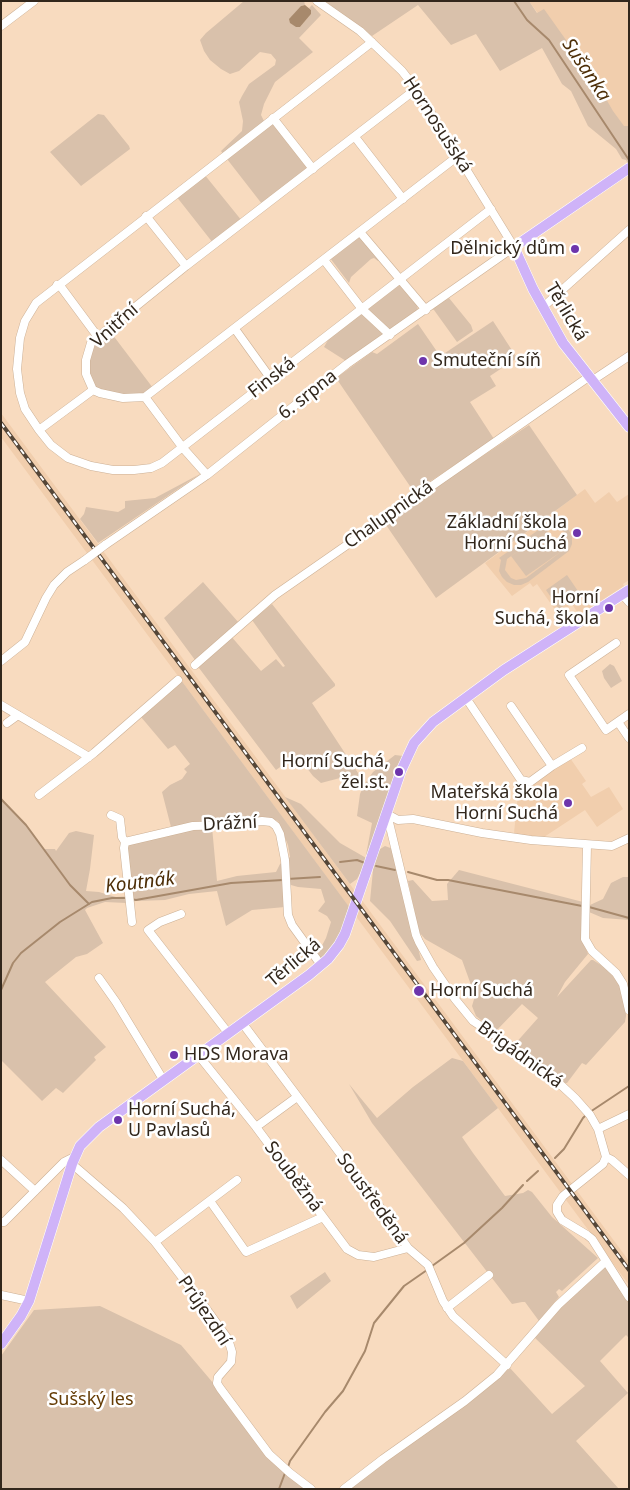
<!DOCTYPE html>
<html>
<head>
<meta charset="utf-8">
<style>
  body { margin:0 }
  #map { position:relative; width:630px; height:1490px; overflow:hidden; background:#f8dbbf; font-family:"Noto Sans",sans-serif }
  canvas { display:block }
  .frame { position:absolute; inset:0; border:2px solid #32271c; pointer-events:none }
</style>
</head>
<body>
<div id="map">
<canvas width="630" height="1490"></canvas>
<div class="frame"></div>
</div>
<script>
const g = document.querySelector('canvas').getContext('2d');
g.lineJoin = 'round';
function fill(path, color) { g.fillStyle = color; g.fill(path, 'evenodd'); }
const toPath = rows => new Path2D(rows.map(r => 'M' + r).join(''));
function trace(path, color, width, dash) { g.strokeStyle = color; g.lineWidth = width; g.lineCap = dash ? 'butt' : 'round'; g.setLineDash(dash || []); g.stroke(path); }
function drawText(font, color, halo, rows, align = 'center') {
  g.font = font + ' "Noto Sans",sans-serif'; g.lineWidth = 5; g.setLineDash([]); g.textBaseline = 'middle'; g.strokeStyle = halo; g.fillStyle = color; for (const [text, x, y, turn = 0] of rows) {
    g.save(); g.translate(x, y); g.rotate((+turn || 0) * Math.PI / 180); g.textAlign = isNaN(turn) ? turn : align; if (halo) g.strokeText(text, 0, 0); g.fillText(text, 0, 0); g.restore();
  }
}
fill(toPath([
  [529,1,629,1,629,147,542,19],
  [1,413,629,1261,629,1285,1,437],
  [585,489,595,503,609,492,617,502,629,494,629,580,623,584,624,586,579,615,572,604,558,614,537,584,533,587,530,583,512,596,485,563],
  [570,758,586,781,582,784,591,797,609,787,623,809,597,827,585,810,541,839,516,836,514,833,518,794]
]), '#f1cead');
fill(toPath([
  [244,1,304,1,305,5,301,6,300,27,311,14,311,10,309,8,312,5,321,15,299,38,313,52,275,82,264,104,261,115,264,121,223,154,221,151,242,131,243,121,239,102,242,96,249,84,275,65,276,60,271,54,260,52,239,71,230,74,221,69,210,60,204,51,200,40,206,33],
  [322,1,529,1,537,13,544,9,598,85,613,111,624,126,629,126,629,166,626,160,622,159,616,149,588,126,571,91,562,84,542,48,500,71,476,34,451,45,418,5,372,36],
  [98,114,104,115,129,146,130,149,81,186,50,152],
  [272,123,308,169,262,204,227,159],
  [204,174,242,221,213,243,176,196],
  [357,236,361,236,380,260,378,261,374,258,371,259,351,277,349,283,330,258],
  [399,285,417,305,418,310,390,330,369,312,368,309],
  [449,298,471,325,473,331,457,342,434,310,432,309],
  [364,313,383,332,383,334,346,361,324,347,328,340,360,314],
  [493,321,517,358,490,376,496,386,470,402,494,439,414,492,336,378,372,352,377,354,418,324,438,353,437,354,439,357],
  [109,330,153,388,142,395,116,394,99,390,94,385,88,372,89,352,96,340],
  [529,425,577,495,436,598,384,522],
  [200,474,98,543,80,519,84,514,86,507,118,512,125,508,125,501,155,498],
  [558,516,561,519,557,523,564,526,569,530,572,537,572,544,569,551,528,582,521,585,514,585,507,582,502,577,499,571,501,560,499,558],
  [551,528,557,527,566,533,568,543,566,548,526,578,516,580,511,578,505,570,507,559],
  [547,531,562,551,526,576,511,556],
  [567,575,580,594,559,609,546,590],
  [203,582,239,623,198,660,195,660,164,618],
  [272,604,335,684,335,686,312,703,360,776,340,778,321,783,313,776,297,755,276,770,199,668,200,664,230,635,261,671,276,659,283,667,285,666,252,620],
  [610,664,614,666,622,681,611,688,604,678,602,671],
  [181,680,350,908,343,931,326,956,320,959,318,953,326,938,331,922,327,916,318,911,325,902,321,889,298,887,284,883,285,907,252,910,226,926,217,891,189,894,165,900,136,901,126,903,105,902,87,908,85,910,103,943,87,954,76,957,45,982,106,1047,94,1057,96,1060,63,1093,56,1088,42,1101,1,1060,1,797,16,816,26,825,43,849,55,849,56,851,69,833,76,831,94,835,90,869,86,891,99,892,116,897,132,896,126,849,128,846,132,842,176,831,212,827,217,881,237,876,276,872,280,864,290,857,288,845,278,821,267,817,235,820,234,818,230,822,171,827,162,792,170,785,182,779,187,772,184,769,190,764,175,745,168,749,141,717,163,699],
  [395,755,403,756,369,855,366,855,372,823,357,816,360,794,364,785,373,772],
  [285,797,301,804,340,843,368,859,357,879,350,884],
  [385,846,393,849,421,960,417,961,390,921,370,901,374,860,377,851],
  [459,870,583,902,581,936,588,954,565,982,557,997,591,960,593,960,607,969,619,984,626,1009,626,1016,625,1022,586,1065,582,1063,567,1083,562,1083,514,1045,538,1018,522,1004,496,1031,486,1024,476,1016,472,1006,475,996,462,960,425,939,419,932,408,881,413,880,432,901,448,900,447,884],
  [623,877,629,877,629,920,603,918,589,912,590,905,603,899,611,883],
  [452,1058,463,1061,498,1108,462,1137,473,1153,505,1196,523,1193,528,1190,532,1192,552,1217,598,1258,562,1291,559,1289,556,1292,559,1297,539,1321,525,1302,522,1302,512,1304,372,1123,349,1084,377,1118,413,1087],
  [604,1266,609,1268,629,1299,629,1338,626,1335,600,1361,628,1393,576,1441,619,1489,349,1489,510,1368,552,1414,585,1386,534,1337,559,1306],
  [325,1272,331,1281,297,1309,290,1296],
  [100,1306,181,1345,241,1416,269,1454,311,1489,1,1489,1,1356,34,1310]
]), '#d9c1ab');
fill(toPath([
  [305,5,311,10,311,14,300,27,296,27,290,23,289,19,301,6]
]), '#a7896c');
trace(toPath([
  [514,1,527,20,549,40,629,160],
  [1,799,26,825,70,885,89,904],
  [340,862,357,860,365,863],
  [376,866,395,870],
  [408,872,437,880,448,880,582,906],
  [287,879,320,877],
  [131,899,136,900,231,883,283,880],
  [589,907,629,918],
  [1,990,13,963,21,953,60,922,92,902,112,898,127,898],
  [590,1112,629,1086],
  [555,1158,564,1149,583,1118,586,1115],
  [527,1181,538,1171],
  [432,1266,464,1243,502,1208,523,1185],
  [288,1467,290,1461,325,1412,343,1391,365,1351,374,1323,404,1286,427,1270],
  [279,1489,285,1473]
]), '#a7896c', 2);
const minor = toPath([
  [1,26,34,1],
  [372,42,36,303,25,321,20,338,17,369,20,393,25,409,39,430,51,445,68,458,91,466,113,470,134,470,151,468,162,463,491,209],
  [416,89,186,266,98,337,91,343,86,360,86,374,93,390,100,393,123,398,145,397,458,156],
  [273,118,313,169],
  [355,137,403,199],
  [146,216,186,266],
  [360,232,426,310],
  [324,260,362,309,390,335],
  [57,285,61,287,98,337],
  [543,307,629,230],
  [235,329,271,379],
  [593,380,629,356],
  [145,397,183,448,207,475],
  [39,430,93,390],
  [105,545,207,475,347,364,514,247,458,156,416,89,402,71,360,31,317,1],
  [622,594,629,602],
  [616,643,569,675,606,730,629,714],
  [1,661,25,642,46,598,54,585,67,572,85,560],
  [195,665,275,595,590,376],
  [466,698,521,780,530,782,552,766],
  [1,705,89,757],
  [511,706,552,766,582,748],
  [618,722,629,738],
  [7,723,18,715],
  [39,795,94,753,178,680],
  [387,814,416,935,419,942,433,967,455,999,473,1021,511,1046,562,1086,575,1098,590,1115,598,1129,606,1157,612,1160,629,1175],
  [387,814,398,820,413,819,482,833,531,840,612,846,629,838],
  [111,815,120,819,122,837,125,842,193,826,229,825,262,821,271,822,276,826,280,834,285,860,288,915,292,925,321,965],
  [125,842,124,848,132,922],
  [587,845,585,939,592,951,616,973,623,984,629,1010],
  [181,914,160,922,148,930,229,1034],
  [99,978,116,1002,164,1081],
  [243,1024,378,1204,408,1248,428,1265,443,1301,453,1316,507,1365],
  [199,1056,256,1127,347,1249,358,1255,374,1257,408,1248],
  [256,1127,297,1097],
  [598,1129,629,1114],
  [606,1157,603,1164,563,1196,557,1205,557,1212,562,1220,587,1235,592,1239,629,1297],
  [1,1160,35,1191],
  [72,1164,123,1208,155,1242,202,1303,228,1339,232,1352,231,1362,218,1377,217,1383,220,1388,269,1454,290,1473,311,1489],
  [210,1201,246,1252,323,1217],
  [1,1222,4,1222,64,1162,76,1156],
  [155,1242,237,1180],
  [1,1295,29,1301],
  [447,1308,489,1275],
  [344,1489,383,1459,465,1401,497,1375,558,1305,606,1261]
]);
const major = toPath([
  [629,168,514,247,533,289,563,343,629,427],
  [1,1344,21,1316,29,1301,72,1164,80,1146,99,1127,309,975,328,959,339,945,345,934,401,771,414,743,433,722,504,670,629,590]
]);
trace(minor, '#ccb095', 9);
trace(major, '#fff', 11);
trace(minor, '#fff', 8);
trace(major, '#cfb3f8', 10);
const rail = toPath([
  [1,423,629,1270]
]);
trace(rail, '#544638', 4);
trace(rail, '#fff', 2, [5.5]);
const minorBridge = toPath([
  [85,560,105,545]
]);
trace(minorBridge, '#ccb095', 9, []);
trace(minorBridge, '#fff', 8);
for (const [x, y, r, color] of [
  [575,249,5,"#6d35ac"],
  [423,361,5,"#6d35ac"],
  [577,533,5,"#6d35ac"],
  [609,608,5,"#6d35ac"],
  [399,772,5,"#6d35ac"],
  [568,803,5,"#6d35ac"],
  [419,991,6,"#6d35ac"],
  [174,1055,5,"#6d35ac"],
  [118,1120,5,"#6d35ac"]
]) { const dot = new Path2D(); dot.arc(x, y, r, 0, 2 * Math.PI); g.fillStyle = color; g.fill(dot); trace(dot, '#fff', 2); }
drawText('18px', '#32271c', '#fff', [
  ["Hornosušská",437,125,57],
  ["Těrlická",566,312,59],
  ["Vnitřní",115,326,-42],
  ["Finská",272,378,-38],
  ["6. srpna",308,395,-38],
  ["Chalupnická",389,515,-35],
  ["Drážní",230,824,-3],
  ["Těrlická",294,963,-40],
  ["Brigádnická",520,1055,36],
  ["Souběžná",293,1177,53],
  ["Soustředěná",372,1199,54],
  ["Průjezdní",204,1311,56]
]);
drawText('18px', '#32271c', '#fff', [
  ["Dělnický dům",565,249],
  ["Smuteční síň",433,361,"left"],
  ["Základní škola",567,523],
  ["Horní Suchá",567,544],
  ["Horní",599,598],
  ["Suchá, škola",599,619],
  ["Horní Suchá,",389,762],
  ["žel.st.",389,783],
  ["Mateřská škola",558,793],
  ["Horní Suchá",558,814],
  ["Horní Suchá",430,991,"left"],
  ["HDS Morava",184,1055,"left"],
  ["Horní Suchá,",128,1110,"left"],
  ["U Pavlasů",128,1131,"left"]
], 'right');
drawText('18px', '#653c05', '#fff', [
  ["Sušský les",91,1400]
]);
drawText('italic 19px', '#4d2e07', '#fff', [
  ["Sušanka",586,70,56],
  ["Koutnák",140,883,-7]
]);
</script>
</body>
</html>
